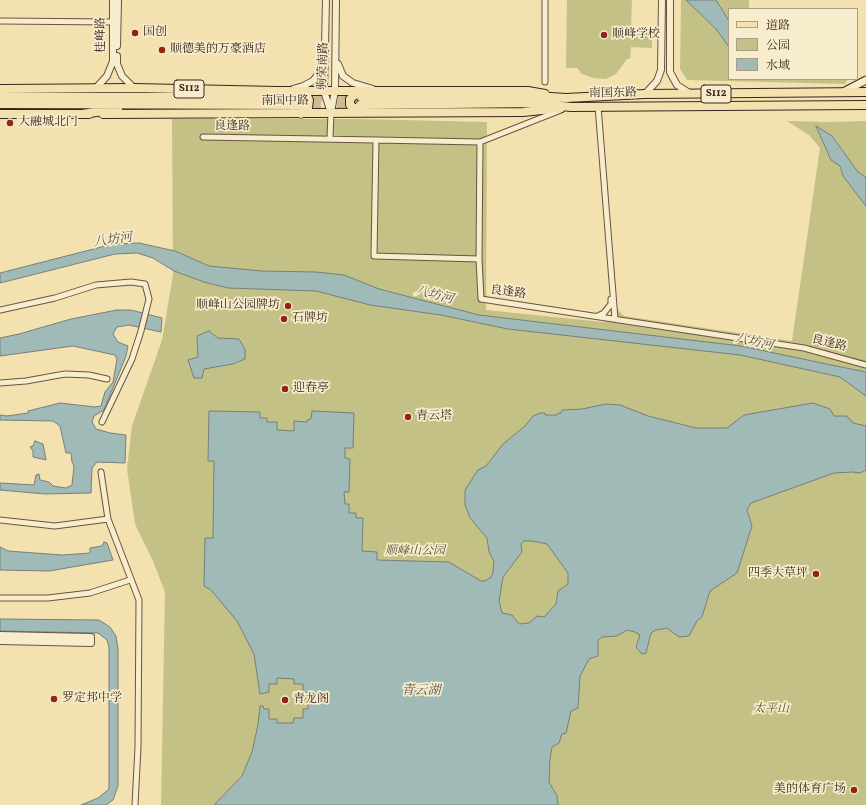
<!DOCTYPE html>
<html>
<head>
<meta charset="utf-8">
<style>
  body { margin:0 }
  #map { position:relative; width:866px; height:805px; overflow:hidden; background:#f3e1b0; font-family:Vollkorn,"Noto Serif SC",serif }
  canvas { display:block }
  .legend { position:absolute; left:728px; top:8px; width:130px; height:72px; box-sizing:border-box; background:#f7eccc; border:1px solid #ab9c86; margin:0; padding:5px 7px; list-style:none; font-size:12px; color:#39251e }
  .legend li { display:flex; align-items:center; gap:8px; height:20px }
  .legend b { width:20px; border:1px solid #ab9c86 }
</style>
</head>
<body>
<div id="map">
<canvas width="866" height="805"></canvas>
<ul class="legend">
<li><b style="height:5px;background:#f3e1b0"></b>道路</li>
<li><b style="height:11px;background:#c3c186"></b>公园</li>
<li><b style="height:11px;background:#a0bbb7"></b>水域</li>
</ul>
</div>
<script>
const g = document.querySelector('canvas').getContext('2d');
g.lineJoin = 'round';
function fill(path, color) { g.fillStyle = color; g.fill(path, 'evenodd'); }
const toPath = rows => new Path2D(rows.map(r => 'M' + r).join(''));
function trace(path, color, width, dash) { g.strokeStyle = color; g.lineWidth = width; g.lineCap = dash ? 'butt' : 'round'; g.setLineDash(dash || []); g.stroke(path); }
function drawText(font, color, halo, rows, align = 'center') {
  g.font = font + ' Vollkorn,"Noto Serif SC",serif'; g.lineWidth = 3.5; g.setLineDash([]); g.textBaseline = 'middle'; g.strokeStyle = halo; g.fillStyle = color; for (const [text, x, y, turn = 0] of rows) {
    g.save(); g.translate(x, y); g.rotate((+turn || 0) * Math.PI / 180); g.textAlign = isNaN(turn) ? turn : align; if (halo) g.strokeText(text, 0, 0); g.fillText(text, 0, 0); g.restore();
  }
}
fill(toPath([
  [567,0,632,0,631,29,652,29,652,48,631,47,630,59,627,59,616,74,606,79,593,78,582,74,577,68,566,68],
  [681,0,749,0,749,9,729,9,729,79,848,79,845,84,687,80,680,69],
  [172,119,357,119,487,122,486,310,603,322,611,321,617,309,624,316,792,341,820,148,809,135,787,121,829,122,866,121,866,805,161,805,165,592,153,561,135,524,127,469,132,426,162,340,173,275]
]), '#c3c186');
const water = toPath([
  [686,0,716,0,729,21,729,47,716,29,686,0],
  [816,126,832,136,858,172,866,177,866,206,843,176,840,166,831,160,816,126],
  [139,243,175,251,209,266,261,271,316,272,344,275,379,289,479,315,741,346,841,367,866,372,866,396,840,377,740,355,508,329,441,315,370,305,316,291,228,288,204,282,174,271,153,258,137,253,115,254,0,283,0,273,113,244,139,243],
  [117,310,131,310,162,318,161,332,129,325,117,327,113,334,118,342,128,346,126,356,104,410,94,416,92,422,96,429,110,433,126,435,125,463,97,462,92,468,91,493,45,494,0,490,0,483,34,485,36,475,39,474,40,480,49,482,53,486,66,488,72,485,74,466,72,462,71,453,66,453,60,426,53,421,0,420,0,415,7,416,28,413,28,411,60,403,95,407,101,406,105,392,113,382,117,359,115,355,73,346,0,356,0,338,19,334,71,319,117,310],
  [209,331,218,338,239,339,245,349,245,359,233,364,204,369,202,378,194,378,188,360,198,357,197,336,209,331],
  [813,403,830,409,834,416,847,416,853,423,866,426,866,470,860,473,852,472,834,473,751,503,747,510,752,526,737,573,710,591,702,617,697,621,689,636,679,637,667,628,656,630,651,633,646,653,642,654,636,647,640,635,635,632,627,630,617,636,602,637,598,640,598,656,589,659,580,676,578,708,571,711,566,733,562,734,559,743,552,747,550,759,549,782,557,796,558,805,214,805,242,776,252,752,258,725,260,706,263,706,264,709,269,709,269,719,277,719,277,723,293,723,294,718,303,718,303,709,308,709,308,693,303,693,303,684,294,684,294,679,277,678,277,684,269,684,269,692,260,694,254,654,237,621,211,590,204,586,205,538,213,538,214,461,208,461,209,411,260,412,260,418,267,418,267,422,277,422,277,430,294,431,294,421,307,422,307,420,311,419,312,411,354,413,353,448,345,448,345,458,350,459,349,492,344,492,345,504,349,504,349,513,356,513,356,518,363,518,362,551,377,552,377,560,449,562,481,581,485,581,491,577,493,572,494,561,489,552,487,538,470,518,465,505,465,490,478,470,486,466,503,444,525,426,533,416,540,413,545,413,545,415,557,415,558,413,561,413,562,410,582,409,606,404,620,405,648,416,696,428,727,428,744,415,813,403],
  [524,541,532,541,547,544,568,573,568,584,558,591,556,604,544,617,537,616,529,623,519,624,512,615,502,613,499,601,503,577,522,552,521,544,524,541],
  [35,441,43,444,46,460,33,457,33,451,30,447,33,446,35,441],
  [104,542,107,543,113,560,49,571,0,570,0,547,8,551,62,555,90,553,90,548,102,546,104,542],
  [0,619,99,620,110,627,116,636,118,649,118,786,113,800,106,805,81,805,98,798,109,789,109,647,107,640,98,633,0,631,0,619]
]);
fill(water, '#a0bbb7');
trace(water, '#777f7a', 1);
trace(toPath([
  [302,97,358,97],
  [301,105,356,105]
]), '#cebb93', 8, [8, 4]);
const minor = toPath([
  [0,21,113,22],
  [545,82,545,0],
  [598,106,615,319],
  [203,137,376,140,374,256,479,259,481,299,804,348,866,365],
  [330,138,331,113],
  [376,140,480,142,561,110],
  [479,259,480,142],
  [0,310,55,298,96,285,131,282,145,284,149,299,141,331,132,359,102,422],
  [598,316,604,313,611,304,611,299],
  [0,383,26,381,65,374,89,375,107,379],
  [101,472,108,519,139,600,138,747,135,805],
  [0,520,55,526,108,519],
  [0,598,48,598,90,593,130,580]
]);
const tertiary = toPath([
  [326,0,324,91,331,113],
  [670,0,670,72,677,85,691,94],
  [117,46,118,0],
  [117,56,117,64,122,76,134,88],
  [338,64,343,76,353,83,373,89],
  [96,88,107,76,113,61,113,0],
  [293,89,303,86,313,81,320,72,323,65],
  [645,94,657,81,661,70,662,0],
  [331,112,335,91,336,0],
  [0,635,91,637,91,643,0,641]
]);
const secondary = toPath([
  [845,91,866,80]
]);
const primary = toPath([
  [0,89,134,88,278,91,528,91,545,94],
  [361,92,357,93,350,99,350,105,361,113],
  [298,93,306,94,309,100,308,108,301,114],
  [0,114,89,114],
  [103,114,523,112,561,108]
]);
const trunk = toPath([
  [0,97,300,97],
  [361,97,536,96,566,98,645,94,866,92],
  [0,104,301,105],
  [360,105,535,103,571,107,866,105],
  [82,114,118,109]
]);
trace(minor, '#685442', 7);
trace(tertiary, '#685442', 8);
trace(secondary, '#39251e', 9);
trace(primary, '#39251e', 10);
trace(trunk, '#39251e', 10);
trace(minor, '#f7eccc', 5);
trace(tertiary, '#f7eccc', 6);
trace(secondary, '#f7eccc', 7);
trace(primary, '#f3e1b0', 8);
trace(trunk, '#f3e1b0', 8);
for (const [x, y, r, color] of [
  [135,33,4,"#8f2418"],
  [604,35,4,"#8f2418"],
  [162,50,4,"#8f2418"],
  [10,123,4,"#8f2418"],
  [288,306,4,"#8f2418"],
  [284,319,4,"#8f2418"],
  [285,389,4,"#8f2418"],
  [408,417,4,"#8f2418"],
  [816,574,4,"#8f2418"],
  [54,699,4,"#8f2418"],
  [285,700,4,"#8f2418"],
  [854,790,4,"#8f2418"]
]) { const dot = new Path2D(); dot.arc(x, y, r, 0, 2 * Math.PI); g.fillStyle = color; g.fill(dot); trace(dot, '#f7eccc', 1.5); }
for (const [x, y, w] of [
  [189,89,30],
  [716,94,30]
]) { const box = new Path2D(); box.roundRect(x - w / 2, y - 9, w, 18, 3); g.fillStyle = '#f7eccc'; g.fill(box); trace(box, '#39251e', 1); }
drawText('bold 11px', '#39251e', null, [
  ["S112",189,89],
  ["S112",716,94]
]);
drawText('12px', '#39251e', '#f7eccc', [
  ["国创",143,33],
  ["顺峰学校",612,35],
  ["顺德美的万豪酒店",170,50],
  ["大融城北门",18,123],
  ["顺峰山公园牌坊",280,306,"right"],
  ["石牌坊",292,319],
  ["迎春亭",293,389],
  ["青云塔",416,417],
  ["四季大草坪",808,574,"right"],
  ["罗定邦中学",62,699],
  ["青龙阁",293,700],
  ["美的体育广场",846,790,"right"]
], 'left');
drawText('12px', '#39251e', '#f7eccc', [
  ["桂峰路",102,35,-90],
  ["驹荣南路",324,66,-88],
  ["南国东路",613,94,-1],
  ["南国中路",285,102],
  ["良逢路",232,127,1],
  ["良逢路",508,293,8],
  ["良逢路",829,344,14]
]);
drawText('italic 12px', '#5c4c38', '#f7eccc', [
  ["顺峰山公园",415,552],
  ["太平山",771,710]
]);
drawText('italic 13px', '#58524c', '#f7eccc', [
  ["八坊河",113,241,-8],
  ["八坊河",434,296,14],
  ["八坊河",754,343,12],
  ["青云湖",421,692]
]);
</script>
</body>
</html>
